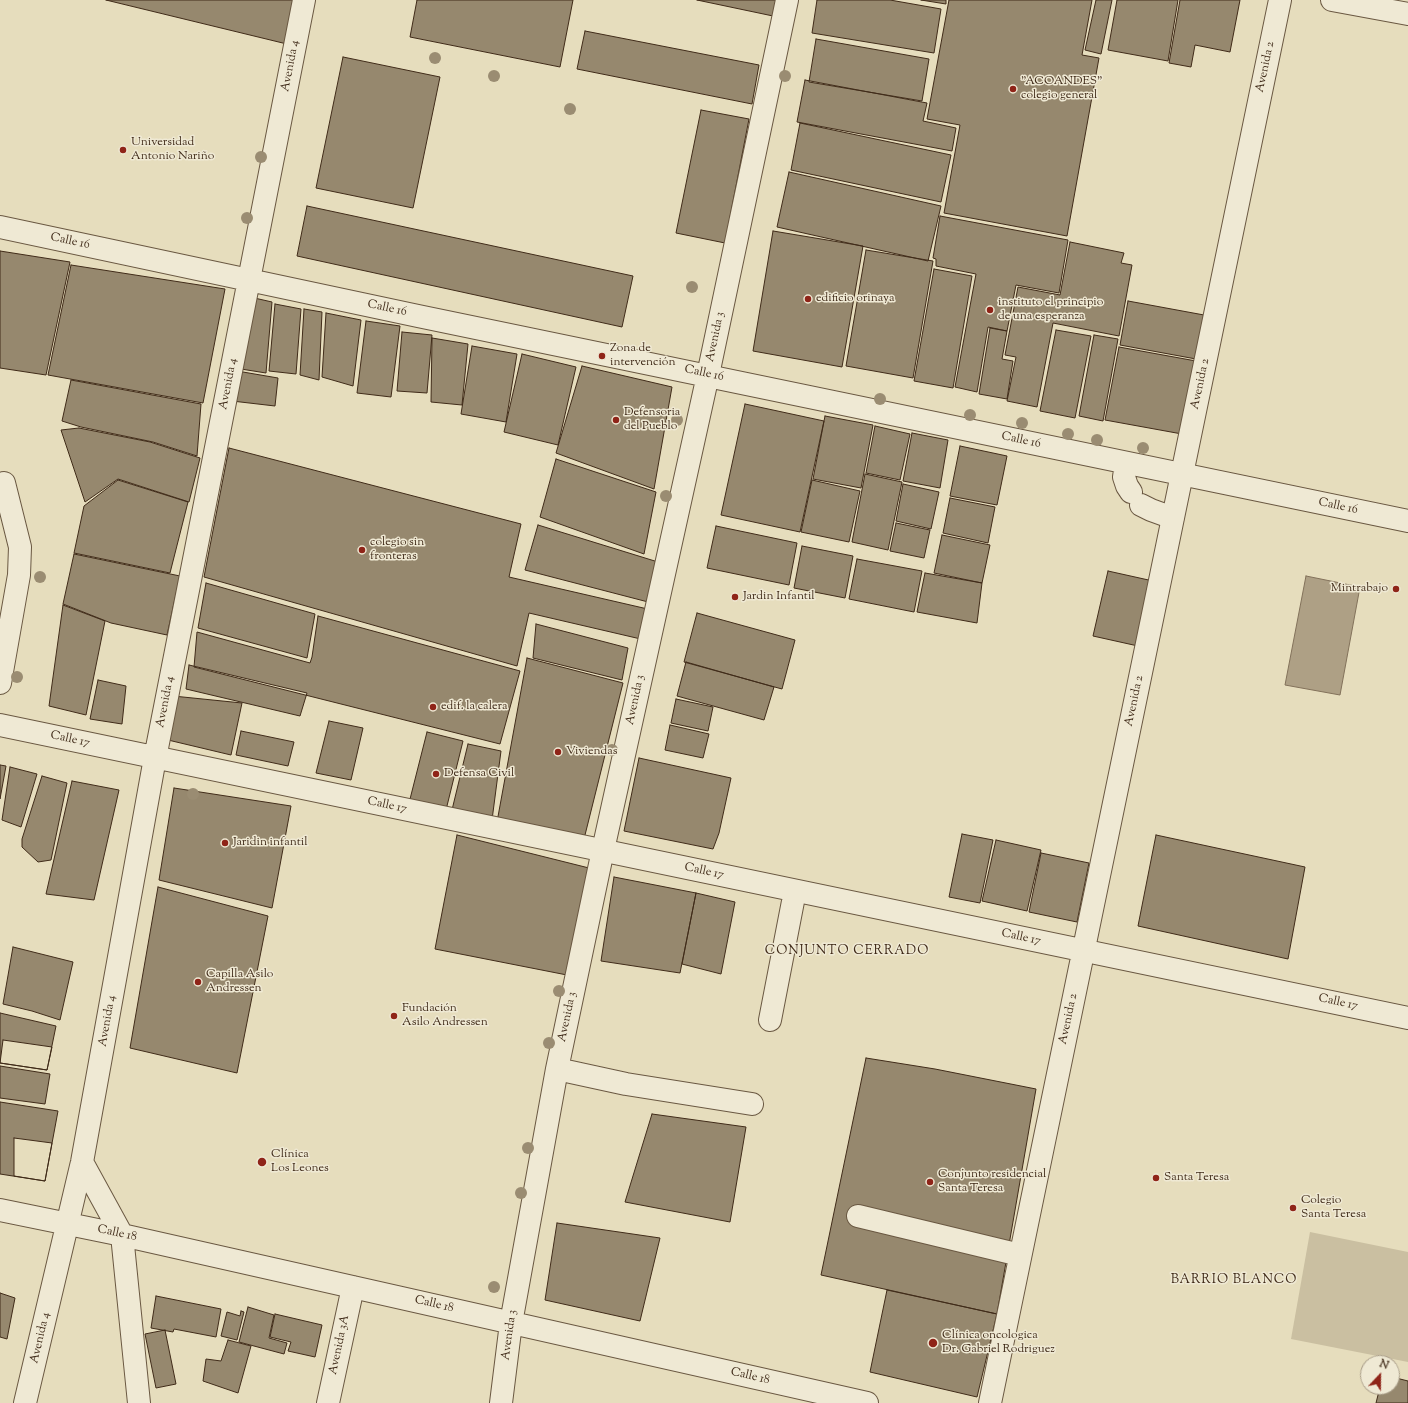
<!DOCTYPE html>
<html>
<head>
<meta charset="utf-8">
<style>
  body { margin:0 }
  #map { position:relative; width:1408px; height:1403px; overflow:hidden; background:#e6ddbd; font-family:"Sorts Mill Goudy",serif }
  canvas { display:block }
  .north { position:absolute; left:1360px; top:1355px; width:40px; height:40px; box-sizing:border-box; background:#efe9d4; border:1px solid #a99d89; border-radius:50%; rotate:22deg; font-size:11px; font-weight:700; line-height:16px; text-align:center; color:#402b19 }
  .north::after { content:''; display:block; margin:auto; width:14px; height:18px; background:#8f2418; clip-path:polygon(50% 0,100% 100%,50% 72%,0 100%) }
</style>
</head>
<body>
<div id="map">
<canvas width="1408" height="1403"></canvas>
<div class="north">N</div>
</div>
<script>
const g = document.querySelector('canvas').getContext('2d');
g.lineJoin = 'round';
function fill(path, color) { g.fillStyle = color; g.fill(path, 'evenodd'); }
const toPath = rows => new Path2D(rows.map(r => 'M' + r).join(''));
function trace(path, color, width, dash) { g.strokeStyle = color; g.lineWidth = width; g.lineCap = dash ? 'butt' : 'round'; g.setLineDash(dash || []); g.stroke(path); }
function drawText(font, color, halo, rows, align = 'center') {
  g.font = font + ' "Sorts Mill Goudy",serif'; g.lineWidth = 3; g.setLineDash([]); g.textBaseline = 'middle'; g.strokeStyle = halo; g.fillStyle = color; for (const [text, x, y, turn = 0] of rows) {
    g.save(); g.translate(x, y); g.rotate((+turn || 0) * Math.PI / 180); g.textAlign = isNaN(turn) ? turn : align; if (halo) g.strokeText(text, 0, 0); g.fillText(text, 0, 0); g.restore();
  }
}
fill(toPath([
  [1310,1232,1408,1252,1408,1362,1291,1339]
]), '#cabfa1');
const water = toPath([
  [1306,576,1360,587,1340,695,1285,685,1306,576]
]);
fill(water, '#aea085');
trace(water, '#82715a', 1);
const building = toPath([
  [106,0,299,0,291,45,106,0],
  [417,0,573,0,560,67,410,37,417,0],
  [697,0,776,0,773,16,697,0],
  [817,0,890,0,941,9,934,53,812,33,817,0],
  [921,0,946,0,946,4,921,0],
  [949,0,1092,0,1082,55,1099,58,1067,236,944,213,960,125,927,119,949,0],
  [1096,0,1112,0,1101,54,1085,50,1096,0],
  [1117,0,1178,0,1168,61,1108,50,1117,0],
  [1180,0,1240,0,1230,52,1195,45,1191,67,1169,63,1180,0],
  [585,31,759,65,752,104,577,69,585,31],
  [816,39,929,59,922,101,809,82,816,39],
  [343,57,440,77,413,208,316,188,343,57],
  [805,80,927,103,923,121,956,128,952,151,797,122,805,80],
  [701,110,749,119,725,243,676,233,701,110],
  [800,123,951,155,941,202,791,170,800,123],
  [789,172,941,206,928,261,777,227,789,172],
  [307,206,633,276,622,327,297,256,307,206],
  [940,216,1068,240,1059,293,1016,285,1007,331,988,327,977,392,955,387,976,274,936,266,936,259,933,258,940,216],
  [773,231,863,246,842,367,753,351,773,231],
  [1070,242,1124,253,1121,263,1132,265,1119,336,1053,323,1037,407,1007,401,1016,357,1005,355,1018,287,1060,295,1070,242],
  [866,250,933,261,913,378,846,366,866,250],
  [0,251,70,262,46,375,0,368,0,251],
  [71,265,225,289,203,403,48,375,71,265],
  [934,269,972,276,953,388,914,381,934,269],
  [250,297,272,302,266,373,241,369,250,297],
  [1128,301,1204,315,1196,359,1120,345,1128,301],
  [275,304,301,309,296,374,269,371,275,304],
  [304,309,322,312,319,380,300,375,304,309],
  [326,313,361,320,353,386,322,377,326,313],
  [366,321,400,326,391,397,357,393,366,321],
  [990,328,1007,331,1002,359,1013,361,1007,399,979,394,990,328],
  [1056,330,1091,336,1075,418,1040,411,1056,330],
  [402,332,432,335,427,393,397,391,402,332],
  [1094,335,1118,339,1103,421,1079,416,1094,335],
  [432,338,468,344,462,405,431,402,432,338],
  [472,346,517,354,506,422,461,414,472,346],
  [1119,347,1196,361,1182,434,1105,420,1119,347],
  [522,354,576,367,558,445,504,432,522,354],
  [582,366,672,387,654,489,556,453,582,366],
  [237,371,278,378,275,406,232,401,237,371],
  [71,380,201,404,197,456,153,442,81,427,62,421,71,380],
  [745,404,824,421,800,532,721,515,745,404],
  [825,416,873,425,861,488,813,479,825,416],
  [875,426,910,434,900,480,866,473,875,426],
  [79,428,150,442,200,458,189,502,118,479,85,502,61,430,79,428],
  [912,433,948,440,940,488,903,481,912,433],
  [960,446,1007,456,997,505,950,496,960,446],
  [229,448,521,524,509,577,652,610,645,640,529,613,517,666,204,577,229,448],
  [556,459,656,492,644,554,540,517,556,459],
  [865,474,902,482,888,550,852,542,865,474],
  [118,480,188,502,170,573,74,553,84,506,118,480],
  [812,480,860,491,849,542,801,532,812,480],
  [903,484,939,492,931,529,896,521,903,484],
  [950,498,995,507,988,543,943,533,950,498],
  [896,523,930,530,924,558,890,551,896,523],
  [538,525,658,562,652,603,525,570,538,525],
  [716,526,797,543,789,585,707,568,716,526],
  [942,535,990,545,982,583,934,573,942,535],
  [802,546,853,556,845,598,794,588,802,546],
  [74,554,180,576,167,635,111,623,63,604,74,554],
  [857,559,922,571,914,612,849,599,857,559],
  [1108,571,1153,581,1138,646,1093,636,1108,571],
  [925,573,982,583,977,623,917,612,925,573],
  [206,583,315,614,307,658,198,628,206,583],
  [63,605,105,621,86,715,49,706,63,605],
  [697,613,795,640,782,689,684,662,697,613],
  [318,616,520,671,500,744,194,667,197,632,310,663,312,657,318,616],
  [536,624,628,648,622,680,533,658,536,624],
  [527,658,623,683,584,839,497,822,527,658],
  [686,662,774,687,764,720,677,696,686,662],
  [189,665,307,693,300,716,186,689,189,665],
  [98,680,126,686,122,724,90,719,98,680],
  [173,696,242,703,231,755,168,740,173,696],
  [676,699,713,707,708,731,671,723,676,699],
  [329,721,363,728,351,780,316,773,329,721],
  [670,725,709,734,703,758,665,750,670,725],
  [241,731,294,742,288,766,236,755,241,731],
  [427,732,463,741,445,814,408,807,427,732],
  [468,744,501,751,492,820,451,814,468,744],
  [639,758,731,778,719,833,713,849,624,831,639,758],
  [0,765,6,766,0,799,0,765],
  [10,767,37,774,21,827,2,820,10,767],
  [42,776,67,783,51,860,38,862,22,847,22,839,42,776],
  [72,781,119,790,94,900,46,894,72,781],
  [174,788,291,806,272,908,159,880,174,788],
  [962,834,993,840,980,903,949,897,962,834],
  [457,835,593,869,567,975,435,949,457,835],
  [1156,835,1305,867,1288,959,1138,926,1156,835],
  [996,840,1041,850,1027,911,982,901,996,840],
  [1041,853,1089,863,1077,922,1029,912,1041,853],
  [614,877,696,893,680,973,601,961,614,877],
  [158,887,268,916,237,1073,130,1048,158,887],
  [696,893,735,902,721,974,682,964,696,893],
  [13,947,73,962,60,1020,32,1011,3,1004,13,947],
  [0,1013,56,1026,47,1070,0,1063,0,1013],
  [3,1040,52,1047,47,1070,0,1063,3,1040],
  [866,1058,935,1069,1036,1089,997,1314,821,1275,866,1058],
  [0,1066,50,1074,45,1104,0,1098,0,1066],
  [0,1102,58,1111,45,1181,0,1174,0,1102],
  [652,1114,746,1127,730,1222,625,1202,652,1114],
  [14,1138,52,1143,45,1181,14,1176,14,1138],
  [557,1223,660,1238,640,1321,545,1300,557,1223],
  [887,1290,997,1314,977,1397,870,1372,887,1290],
  [0,1293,15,1298,7,1339,0,1337,0,1293],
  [156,1296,221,1309,216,1337,174,1329,173,1332,151,1328,156,1296],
  [248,1307,274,1315,269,1338,287,1343,284,1354,239,1342,248,1307],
  [241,1311,244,1312,237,1340,221,1336,227,1312,240,1316,241,1311],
  [275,1314,322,1325,315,1357,288,1351,291,1342,270,1337,275,1314],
  [165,1330,176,1384,156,1388,145,1334,165,1330],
  [228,1340,251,1346,238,1393,203,1381,206,1359,221,1361,228,1340],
  [1392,1377,1408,1381,1408,1403,1376,1403,1380,1387,1392,1387,1392,1377]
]);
fill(building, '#96886e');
trace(building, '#402b19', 1);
const minor = toPath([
  [1332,0,1408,14],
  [0,227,418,316,1408,521],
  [1126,463,1124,477,1127,486,1131,492],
  [1141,505,1151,510,1173,518],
  [0,683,19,575,20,547,4,483],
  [0,725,1408,1018],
  [770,1020,795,891],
  [557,1069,626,1084,752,1104],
  [82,1162,122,1235,139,1403],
  [0,1210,122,1235,867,1403],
  [858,1216,1020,1255],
  [25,1403,82,1162,155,758,304,0],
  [328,1403,353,1287],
  [501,1403,511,1323,557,1069,603,850,708,375,787,0],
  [990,1403,1280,0]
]);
trace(minor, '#6a5842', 24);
trace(minor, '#efe9d4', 22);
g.fillStyle = '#9a8c72';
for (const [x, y] of [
  [435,58],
  [494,76],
  [785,76],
  [570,109],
  [261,157],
  [247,218],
  [692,287],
  [880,399],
  [970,415],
  [677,420],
  [1022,423],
  [1068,434],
  [1097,440],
  [1143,448],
  [666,496],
  [40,577],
  [17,677],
  [612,750],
  [193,794],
  [559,991],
  [549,1043],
  [528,1148],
  [521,1193],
  [494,1287]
]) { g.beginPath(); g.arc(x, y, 6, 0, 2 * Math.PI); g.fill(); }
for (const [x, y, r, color] of [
  [1013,89,4,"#8f2418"],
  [123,150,4,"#8f2418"],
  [808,299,4,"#8f2418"],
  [990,310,4,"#8f2418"],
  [602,356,4,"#8f2418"],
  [616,420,4,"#8f2418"],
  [362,550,4,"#8f2418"],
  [1396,589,4,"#8f2418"],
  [735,597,4,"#8f2418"],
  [433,707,4,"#8f2418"],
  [558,752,4,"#8f2418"],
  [436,774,4,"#8f2418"],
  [225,843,4,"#8f2418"],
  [198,982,4,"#8f2418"],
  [394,1016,4,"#8f2418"],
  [262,1162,5,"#8f2418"],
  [1156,1178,4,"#8f2418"],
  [930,1182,4,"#8f2418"],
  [1293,1208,4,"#8f2418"],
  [933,1343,5,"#8f2418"]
]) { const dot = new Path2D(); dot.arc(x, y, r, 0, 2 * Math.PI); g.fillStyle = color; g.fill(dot); trace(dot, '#efe9d4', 1.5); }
drawText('12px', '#402b19', '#efe9d4', [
  ["Avenida 4",291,66,-79],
  ["Avenida 2",1266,67,-78],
  ["Calle 16",70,242,12],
  ["Calle 16",387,309,12],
  ["Avenida 3",716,337,-78],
  ["Calle 16",704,374,12],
  ["Avenida 4",229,384,-79],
  ["Avenida 2",1201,384,-78],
  ["Calle 16",1021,441,12],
  ["Calle 16",1338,507,12],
  ["Avenida 3",636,700,-78],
  ["Avenida 2",1135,701,-78],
  ["Avenida 4",166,702,-79],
  ["Calle 17",70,740,12],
  ["Calle 17",387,806,12],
  ["Calle 17",704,872,12],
  ["Calle 17",1021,938,12],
  ["Calle 17",1338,1003,12],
  ["Avenida 3",568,1017,-78],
  ["Avenida 2",1069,1019,-78],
  ["Avenida 4",108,1021,-80],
  ["Calle 18",117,1234,12],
  ["Calle 18",434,1305,13],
  ["Avenida 3",510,1335,-82],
  ["Avenida 4",41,1338,-77],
  ["Avenida 3A",340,1345,-78],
  ["Calle 18",750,1377,13]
]);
drawText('12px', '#402b19', '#efe9d4', [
  ["\"ACOANDES\"",1021,82],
  ["colegio general",1021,96],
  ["Universidad",131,143],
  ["Antonio Nariño",131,157],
  ["edificio orinaya",816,299],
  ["instituto el principio",998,303],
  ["de una esperanza",998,317],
  ["Zona de",610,349],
  ["intervención",610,363],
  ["Defensoria",624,413],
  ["del Pueblo",624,427],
  ["colegio sin",370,543],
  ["fronteras",370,557],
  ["Mintrabajo",1388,589,"right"],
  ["Jardin Infantil",743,597],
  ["edif. la calera",441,707],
  ["Viviendas",566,752],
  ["Defensa Civil",444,774],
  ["Jaridin infantil",233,843],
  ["Capilla Asilo",206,975],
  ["Andressen",206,989],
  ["Fundación",402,1009],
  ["Asilo Andressen",402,1023],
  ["Clínica",271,1155],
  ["Los Leones",271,1169],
  ["Conjunto residencial",938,1175],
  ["Santa Teresa",938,1189],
  ["Santa Teresa",1164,1178],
  ["Colegio",1301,1201],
  ["Santa Teresa",1301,1215],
  ["Clínica oncologica",942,1336],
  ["Dr. Gabriel Rodriguez",942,1350]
], 'left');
g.letterSpacing = '1px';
drawText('13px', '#402b19', '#efe9d4', [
  ["CONJUNTO CERRADO",847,952],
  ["BARRIO BLANCO",1234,1281]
]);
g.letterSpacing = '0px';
</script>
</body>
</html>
